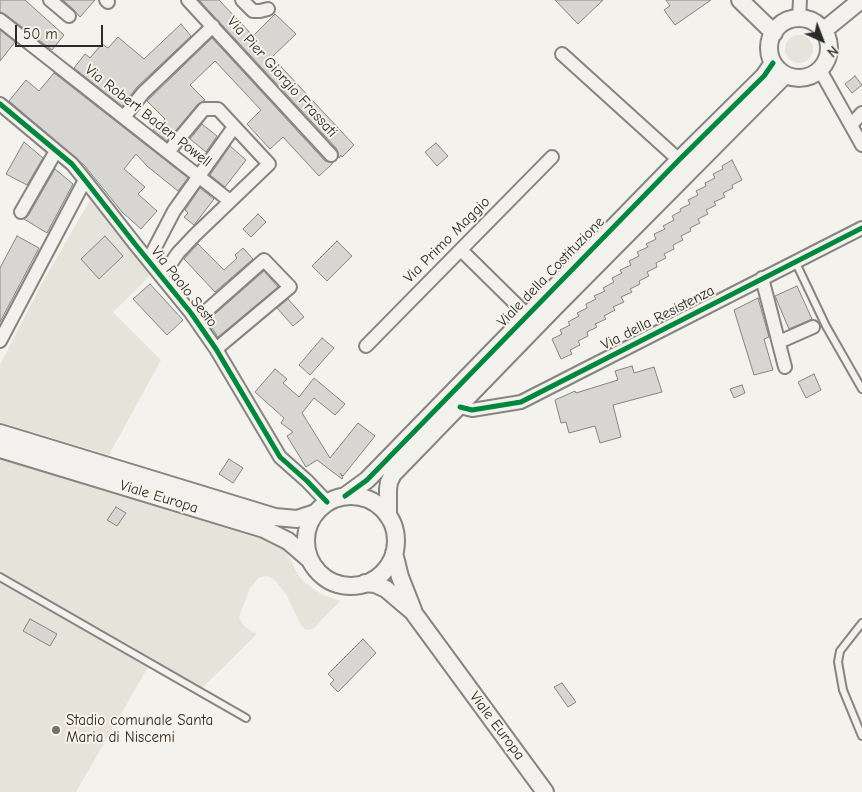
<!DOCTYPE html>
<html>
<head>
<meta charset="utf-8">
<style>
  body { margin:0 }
  #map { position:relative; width:862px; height:792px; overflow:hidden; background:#f4f2ec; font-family:"Comic Neue",sans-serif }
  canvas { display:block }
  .north { position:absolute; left:797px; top:15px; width:50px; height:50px; -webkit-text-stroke:4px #f7f3e8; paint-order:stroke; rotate:137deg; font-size:14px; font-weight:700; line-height:20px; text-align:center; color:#2b2b2b }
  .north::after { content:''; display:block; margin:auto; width:18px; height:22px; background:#2b2b2b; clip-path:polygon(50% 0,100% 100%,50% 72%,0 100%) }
  .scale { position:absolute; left:15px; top:25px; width:88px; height:22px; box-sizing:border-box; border:2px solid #2b2b2b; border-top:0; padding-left:6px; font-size:15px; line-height:18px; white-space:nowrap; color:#2b2b2b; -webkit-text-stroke:4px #f7f3e8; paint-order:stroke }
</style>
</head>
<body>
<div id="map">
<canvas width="862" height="792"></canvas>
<div class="north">N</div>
<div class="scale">50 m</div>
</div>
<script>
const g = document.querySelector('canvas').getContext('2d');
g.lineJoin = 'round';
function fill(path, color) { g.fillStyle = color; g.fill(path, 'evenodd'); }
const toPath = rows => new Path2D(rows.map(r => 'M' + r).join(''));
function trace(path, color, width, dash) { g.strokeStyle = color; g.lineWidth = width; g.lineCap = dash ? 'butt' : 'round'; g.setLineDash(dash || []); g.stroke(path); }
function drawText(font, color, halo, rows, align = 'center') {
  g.font = font + ' "Comic Neue",sans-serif'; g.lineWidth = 4; g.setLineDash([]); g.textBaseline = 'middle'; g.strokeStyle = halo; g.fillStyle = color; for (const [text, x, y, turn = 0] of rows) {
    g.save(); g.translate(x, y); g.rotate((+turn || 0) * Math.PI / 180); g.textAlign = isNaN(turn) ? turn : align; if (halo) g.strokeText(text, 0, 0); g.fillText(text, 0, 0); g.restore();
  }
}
fill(toPath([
  '785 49a14 14 0 1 1 28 0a14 14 0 1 1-28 0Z',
  [90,200,105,213,149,269,149,277,113,312,161,360,109,455,0,422,0,365,40,287],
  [0,459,270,540,277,543,287,553,297,573,304,582,321,594,340,601,313,629,306,630,301,625,286,594,277,583,272,578,266,576,259,578,250,588,239,617,242,623,246,628,257,634,201,689,159,666,132,646,0,573],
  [0,582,148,667,76,792,0,792]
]), '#e6e3da');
const building = toPath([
  [0,0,25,0,64,35,52,50,5,14,0,12,0,0],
  [63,0,95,0,80,17,74,10,63,0],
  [199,0,219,0,253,36,275,14,296,34,272,57,354,145,342,157,341,155,339,158,337,149,199,0],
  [555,0,603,0,578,24,555,0],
  [666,0,711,0,675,25,664,10,670,6,666,0],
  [181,24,191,36,137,87,122,106,74,68,85,54,90,58,102,44,108,48,118,37,144,59,181,24],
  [0,30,15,42,0,61,0,30],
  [212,38,325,161,333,163,319,176,283,137,270,149,247,124,261,110,215,61,190,85,205,100,198,104,167,141,153,130,165,119,147,101,212,38],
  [54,73,188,178,178,191,147,166,136,154,124,169,145,187,138,194,157,211,141,229,122,212,84,165,9,101,26,80,39,91,54,73],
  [855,76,862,85,852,93,845,84,855,76],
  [202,124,217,136,206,152,190,139,202,124],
  [24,142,43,158,27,185,6,174,24,142],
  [436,143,448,156,437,166,425,152,436,143],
  [230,146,246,160,225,187,210,175,230,146],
  [732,160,742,180,732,185,733,188,723,193,725,197,714,202,716,205,706,210,708,214,698,219,700,223,690,228,691,231,681,236,683,240,673,245,674,249,664,254,666,258,656,263,657,267,647,272,649,276,639,281,640,284,630,289,632,292,621,297,624,302,613,307,615,310,604,316,606,319,595,324,597,327,587,332,588,336,578,341,580,345,570,350,572,354,561,359,552,339,562,334,560,330,570,325,568,322,579,316,577,313,587,308,586,304,596,299,594,296,605,291,603,288,614,282,612,278,622,273,620,270,631,265,629,261,639,256,637,252,648,247,646,244,656,239,654,234,665,229,663,226,674,220,672,216,681,211,680,209,690,204,688,200,698,195,696,191,706,186,705,183,715,178,713,174,723,169,722,166,732,160],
  [55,169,73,184,47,233,24,219,28,216,55,169],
  [200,188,214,199,194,225,184,217,188,213,185,210,200,188],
  [258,214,266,222,251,237,243,229,258,214],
  [17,236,39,248,0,322,0,268,17,236],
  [105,236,123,256,99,279,81,259,105,236],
  [337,241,352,256,327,281,312,266,337,241],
  [198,244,224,270,237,258,235,255,243,248,253,259,215,292,184,259,198,244],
  [264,271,278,287,218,337,207,321,264,271],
  [150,284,183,320,167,335,133,299,150,284],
  [797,286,812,319,789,329,775,296,797,286],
  [758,298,769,337,764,339,773,370,754,375,734,310,758,298],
  [288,299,304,317,293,326,277,308,288,299],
  [322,338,334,348,310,375,299,365,322,338],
  [632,366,634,373,654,367,662,392,613,405,621,437,600,443,595,426,569,433,566,422,561,423,555,400,575,391,576,393,618,380,615,371,632,366],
  [275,369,287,379,283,383,299,397,314,378,345,404,335,415,314,398,302,413,330,458,358,423,375,436,343,476,340,473,343,478,342,479,317,460,306,467,287,436,293,432,281,423,284,418,255,392,275,369],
  [814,374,821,390,806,398,798,382,814,374],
  [742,385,745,393,734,398,730,389,742,385],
  [229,459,243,468,233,483,219,474,229,459],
  [116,507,126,513,117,526,107,520,116,507],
  [30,619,57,634,50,646,23,631,30,619],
  [363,639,376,653,338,692,330,684,334,680,328,674,363,639],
  [562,683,576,702,568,707,554,687,562,683]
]);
fill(building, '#d7d6d2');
trace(building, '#858582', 1);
const service = toPath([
  [795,261,826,326,862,389],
  [0,577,246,718],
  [862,623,840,651,838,662,843,690,862,736]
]);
const minor = toPath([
  [50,0,69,16],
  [106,0,108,2],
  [188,0,331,155],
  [242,0,253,11,260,11,268,9],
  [799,18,800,0],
  [0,20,230,201],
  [562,54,679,160],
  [820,70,862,145],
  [0,104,72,164,85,180,135,244,191,313,216,349,280,457,307,481,327,502],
  [124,117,143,93,213,26],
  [851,125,862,113],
  [21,212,56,151],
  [461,250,527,315],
  [149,259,174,211,234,127],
  [162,276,178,253,195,235,269,164,218,109,204,109,168,152],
  [762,278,785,367],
  [196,320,264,260,290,287,216,349],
  [0,341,85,180],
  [779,342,813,327],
  [366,346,552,157],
  [460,407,472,410,521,402,862,228]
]);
const tertiary = toPath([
  [740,0,774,33],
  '769 48a30 30 0 1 1 60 0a30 30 0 1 1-60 0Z',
  [823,31,861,0],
  [0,433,275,517,297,519,315,513],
  [0,449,264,529,288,541,310,560],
  [345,496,367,480,679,160,764,76,773,63],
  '306 541a45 45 0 1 1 90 0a45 45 0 1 1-90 0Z',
  [388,516,388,489,389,482,393,474,555,307,785,75],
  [394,553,400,577,413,610],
  [365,583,375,584,386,589,413,612,545,792]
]);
trace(service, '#858582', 10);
trace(minor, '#858582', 16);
trace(tertiary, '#858582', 20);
trace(service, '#f2f1ed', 6);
trace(minor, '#f2f1ed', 12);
trace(tertiary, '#f2f1ed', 16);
trace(toPath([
  [0,104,72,164,85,180,135,244,191,313,216,349,280,457,307,481,327,502],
  [460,407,472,410,521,402,862,228],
  [345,496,367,480,679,160,764,76,773,63]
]), '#00873e', 5);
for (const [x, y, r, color] of [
  [56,730,5,"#71716f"]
]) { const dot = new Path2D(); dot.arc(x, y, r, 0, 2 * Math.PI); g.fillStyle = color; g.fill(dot); trace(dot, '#f7f3e8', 2); }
drawText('15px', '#2b2b2b', '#f7f3e8', [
  ["Via Pier Giorgio Frassati",282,77,48],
  ["Via Robert Baden Powell",148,116,38],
  ["Via Primo Maggio",447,240,-45],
  ["Viale della Costituzione",551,272,-46],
  ["Via Paolo Sesto",184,287,52],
  ["Via della Resistenza",658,318,-27],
  ["Viale Europa",159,497,17],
  ["Viale Europa",497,726,53]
]);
drawText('15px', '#2b2b2b', '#f7f3e8', [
  ["Stadio comunale Santa",66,721],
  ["Maria di Niscemi",66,738]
], 'left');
</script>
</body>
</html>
